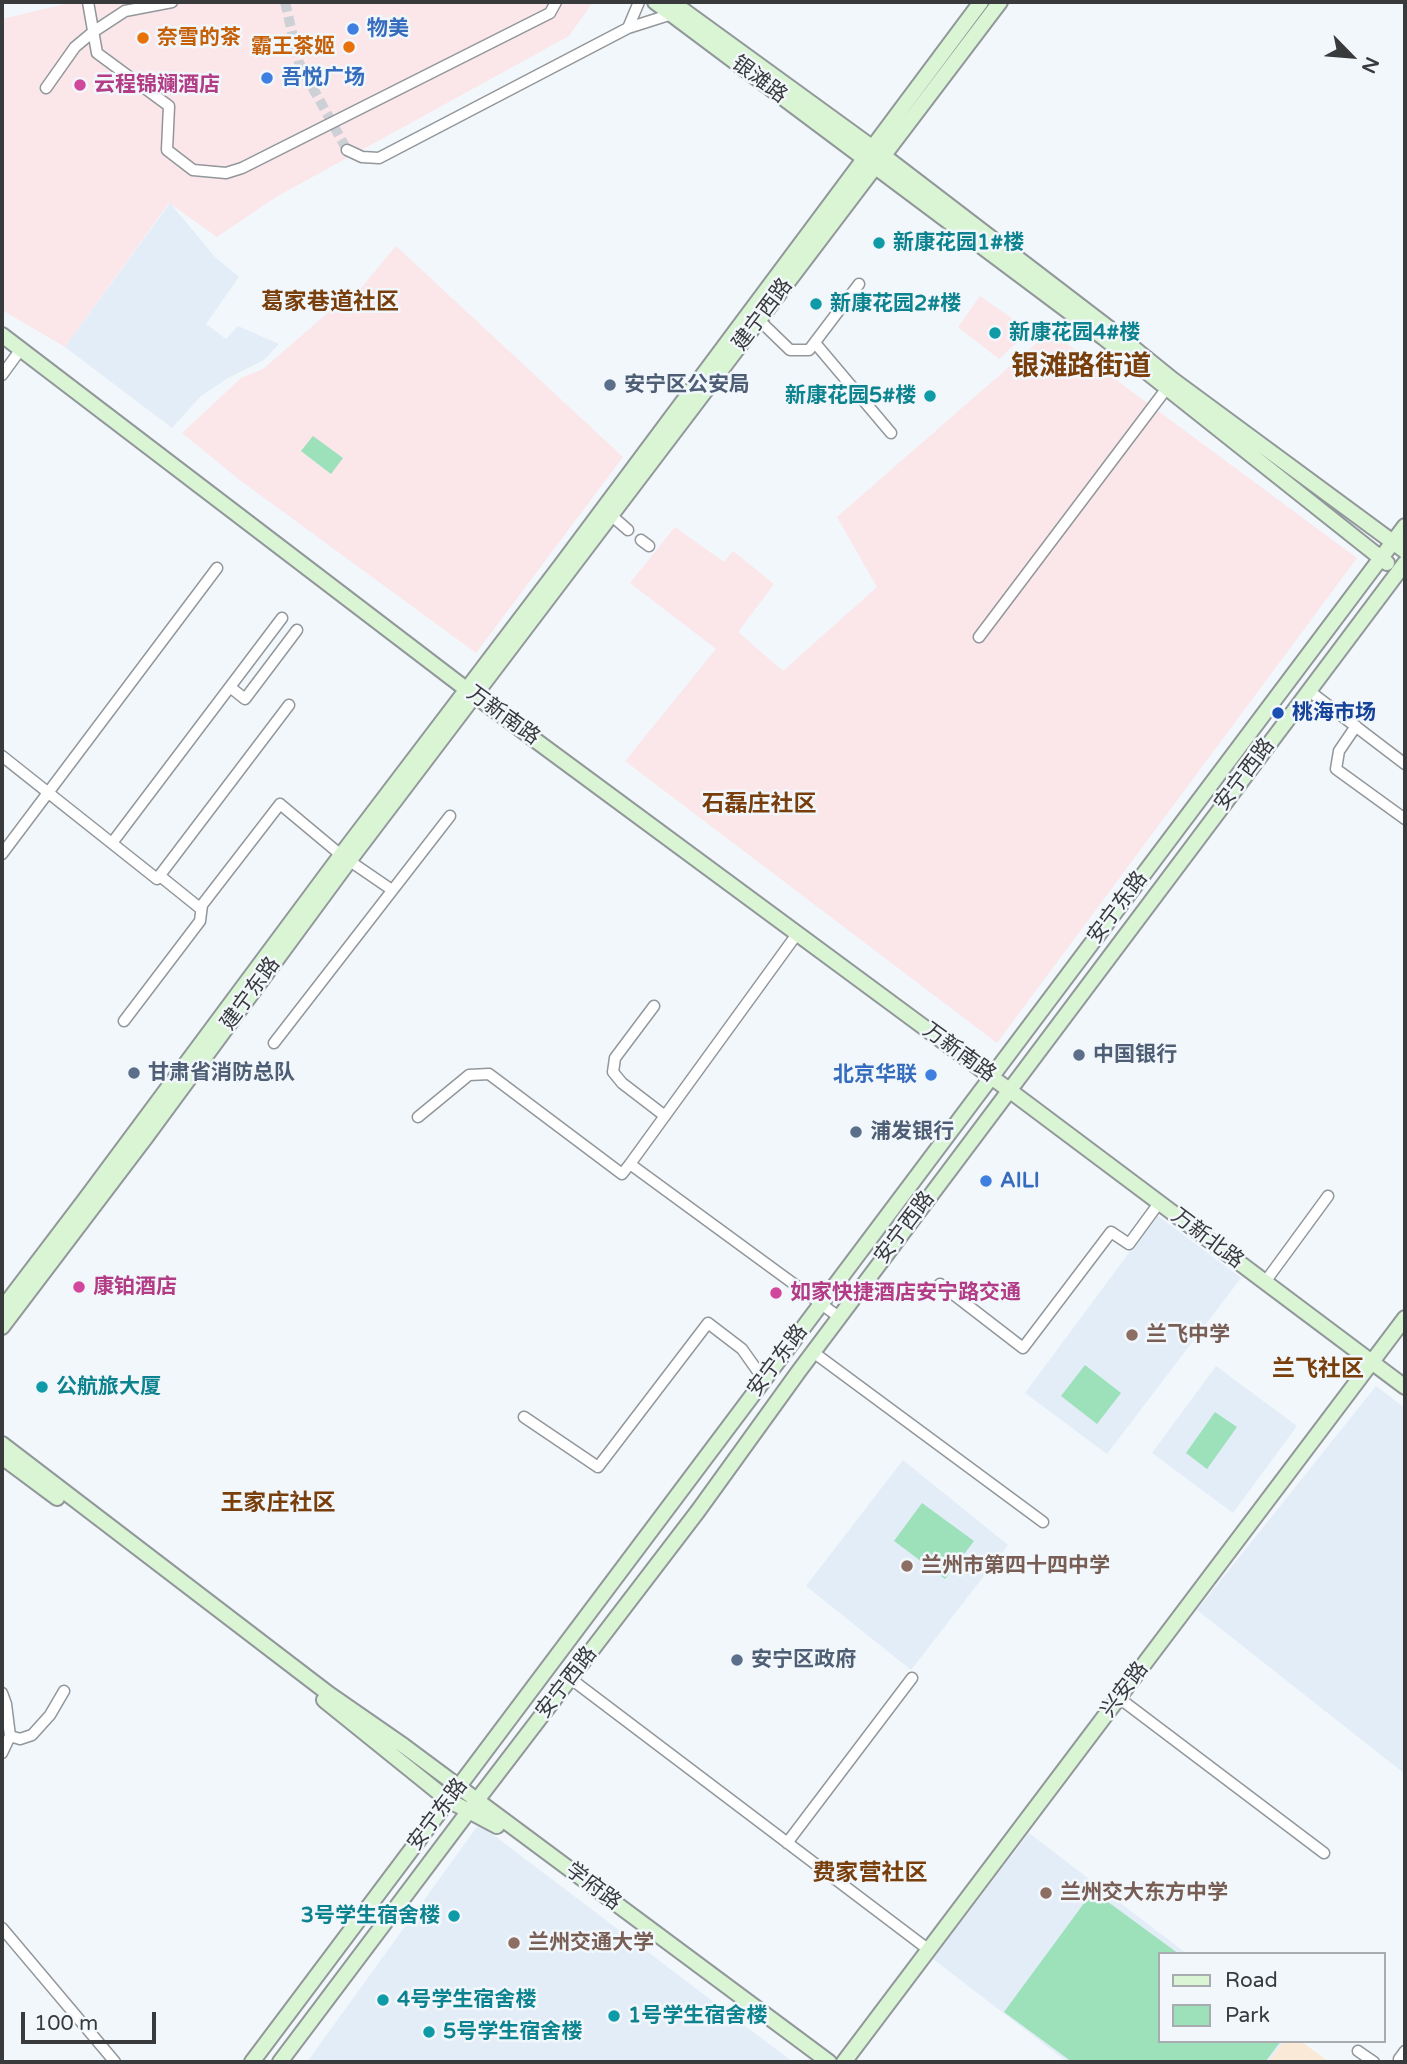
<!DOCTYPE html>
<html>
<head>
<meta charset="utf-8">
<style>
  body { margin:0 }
  #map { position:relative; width:1407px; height:2064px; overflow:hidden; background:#f2f7fc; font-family:"Varela Round",sans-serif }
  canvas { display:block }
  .frame { position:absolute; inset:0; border:4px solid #383a3b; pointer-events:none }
  .legend { position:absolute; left:1158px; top:1952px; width:228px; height:91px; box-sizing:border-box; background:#f2f7fc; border:2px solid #a8abaf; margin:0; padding:9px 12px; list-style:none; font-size:21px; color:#383a3b }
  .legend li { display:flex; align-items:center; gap:14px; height:35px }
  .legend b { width:35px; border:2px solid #a8abaf }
  .north { position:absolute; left:1316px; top:21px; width:70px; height:70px; -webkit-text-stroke:5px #f2f7fc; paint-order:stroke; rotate:115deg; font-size:19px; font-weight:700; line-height:28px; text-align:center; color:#383a3b }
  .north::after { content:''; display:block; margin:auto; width:24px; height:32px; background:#383a3b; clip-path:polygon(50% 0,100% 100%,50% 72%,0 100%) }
  .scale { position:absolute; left:21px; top:2012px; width:135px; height:32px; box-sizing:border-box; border:4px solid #383a3b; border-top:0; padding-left:9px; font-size:21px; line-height:24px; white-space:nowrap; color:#383a3b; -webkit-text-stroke:5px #f2f7fc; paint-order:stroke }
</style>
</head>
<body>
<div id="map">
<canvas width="1407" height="2064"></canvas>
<div class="frame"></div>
<ul class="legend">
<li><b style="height:9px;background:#d9f5d4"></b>Road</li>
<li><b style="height:19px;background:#9ce1ba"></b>Park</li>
</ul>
<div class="north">N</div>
<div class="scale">100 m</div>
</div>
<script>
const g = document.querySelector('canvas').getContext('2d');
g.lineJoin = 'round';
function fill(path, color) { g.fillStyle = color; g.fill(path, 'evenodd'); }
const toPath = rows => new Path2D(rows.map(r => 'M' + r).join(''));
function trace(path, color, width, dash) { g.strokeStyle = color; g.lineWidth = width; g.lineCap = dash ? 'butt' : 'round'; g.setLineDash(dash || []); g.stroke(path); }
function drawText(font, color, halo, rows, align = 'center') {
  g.font = font + ' "Varela Round","Noto Sans SC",sans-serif'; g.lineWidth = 5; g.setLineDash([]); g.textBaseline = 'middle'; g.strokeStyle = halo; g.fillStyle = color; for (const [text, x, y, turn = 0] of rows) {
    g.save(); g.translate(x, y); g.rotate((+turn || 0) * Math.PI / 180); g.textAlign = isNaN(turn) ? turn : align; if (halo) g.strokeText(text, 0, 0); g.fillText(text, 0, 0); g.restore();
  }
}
fill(toPath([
  [73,2,593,2,569,36,276,197,217,237,169,203,65,347,2,310,2,19],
  [396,246,623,457,476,653,241,481,182,433,241,378,263,369,338,304,347,305],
  [980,296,1030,331,999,359,958,327],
  [1050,331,1357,558,997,1043,625,761,716,649,630,583,675,527,724,562,733,551,774,584,738,632,783,671,877,587,837,517]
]), '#fbe6ea');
fill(toPath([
  [170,203,215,257,239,277,206,324,226,339,238,326,279,344,264,360,228,378,201,396,172,428,65,347],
  [1157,1215,1241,1278,1107,1454,1025,1393],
  [1216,1366,1297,1426,1233,1513,1152,1453],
  [1376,1386,1405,1408,1405,1774,1197,1610],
  [903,1460,1008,1545,911,1670,806,1586],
  [479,1824,793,2062,307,2062],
  [1029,1833,1187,1954,1160,1954,1160,2041,1284,2041,1268,2062,1067,2062,933,1959]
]), '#e3edf8');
fill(toPath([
  [1284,2041,1301,2041,1329,2062,1268,2062]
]), '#fbe9d8');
fill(toPath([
  [313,436,343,458,331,474,301,451],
  [1085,1365,1121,1393,1097,1424,1061,1396],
  [1215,1412,1237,1427,1207,1469,1186,1453],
  [922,1503,974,1541,945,1579,894,1541],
  [1093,1891,1179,1954,1160,1954,1160,2041,1281,2041,1265,2062,1072,2062,1004,2012]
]), '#9ce1ba');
trace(toPath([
  [285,2,299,63,347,150]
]), '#cdd1d5', 10, [10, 5]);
const street = toPath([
  [88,2,97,53,169,106,167,150,193,170,226,173,242,168,550,13,556,2],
  [628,28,639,2],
  [46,88,75,47,93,32,125,11,172,2],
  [347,150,362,157,379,158,628,28,672,14],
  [759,320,790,350,809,350,859,284],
  [815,343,891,433],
  [2,375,21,349],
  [612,516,628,530],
  [641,540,649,546],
  [979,637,1170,384],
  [230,687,245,699,297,630],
  [1308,690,1405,764],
  [1356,726,1339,751,1336,769,1405,819],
  [2,756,157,879,289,705],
  [112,843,282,618],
  [2,854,217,568],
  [160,876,201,909],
  [797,934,630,1164,839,1317],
  [654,1006,615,1058,613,1072,622,1083,665,1116],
  [124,1021,200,921,202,905,280,804,341,855,392,890],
  [274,1043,450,816],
  [418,1117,469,1075,489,1074,622,1174,630,1164],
  [1265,1282,1328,1196],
  [940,1284,1023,1348,1111,1232,1129,1244,1159,1203],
  [813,1352,1043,1522],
  [524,1417,598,1467,708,1323,742,1349,764,1380],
  [571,1679,929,1950],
  [2,1693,6,1704,10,1736,2,1753],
  [1119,1698,1324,1853],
  [10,1736,20,1739,32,1735,50,1715,64,1691],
  [787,1843,912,1678],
  [2,1928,115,2062],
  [1358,2051,1374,2062],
  [1399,2059,1405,2051]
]);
const secondary = toPath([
  [655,2,1104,338,1387,563],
  [672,2,884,156,1110,329,1173,380,1405,551],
  [2,335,466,689,1009,1090,1405,1387],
  [2,1309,84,1201,341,855,562,564,981,2],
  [2,1327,146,1137,349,861,1000,2],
  [2,1444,329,1694,404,1746,829,2062],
  [2,1457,57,1498],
  [324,1700,448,1800,497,1826],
  [252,2062,1405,526],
  [280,2062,468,1812,698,1511,799,1371,1405,563],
  [844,2062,1405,1318]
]);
trace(street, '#92979b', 13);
trace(secondary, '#92979b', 18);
trace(street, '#fff', 10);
trace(secondary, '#d9f5d4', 14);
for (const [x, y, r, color] of [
  [353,29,7,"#3f7fe0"],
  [143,38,7,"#e8710a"],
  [349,47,7,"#e8710a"],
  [267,78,7,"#3f7fe0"],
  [80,85,7,"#d1479c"],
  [879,243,7,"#0f9aa8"],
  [816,304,7,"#0f9aa8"],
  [995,333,7,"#0f9aa8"],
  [610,385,7,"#5c6f8a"],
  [930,396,7,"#0f9aa8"],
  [1278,713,7,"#1a4fb4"],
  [1079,1055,7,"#5c6f8a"],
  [134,1073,7,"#5c6f8a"],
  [931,1075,7,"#3f7fe0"],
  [856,1132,7,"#5c6f8a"],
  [986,1181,7,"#3f7fe0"],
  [79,1287,7,"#d1479c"],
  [776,1293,7,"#d1479c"],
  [1132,1335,7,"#8d6e63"],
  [42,1387,7,"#0f9aa8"],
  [907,1566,7,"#8d6e63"],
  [737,1660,7,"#5c6f8a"],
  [1046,1893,7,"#8d6e63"],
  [454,1916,7,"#0f9aa8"],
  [514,1943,7,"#8d6e63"],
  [383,2000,7,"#0f9aa8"],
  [614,2016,7,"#0f9aa8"],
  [429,2032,7,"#0f9aa8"]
]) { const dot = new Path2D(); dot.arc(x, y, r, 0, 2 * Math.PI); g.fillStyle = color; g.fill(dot); trace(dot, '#f2f7fc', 2.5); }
drawText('bold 21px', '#366cbe', '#f2f7fc', [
  ["物美",367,29],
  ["吾悦广场",281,78],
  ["北京华联",917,1075,"right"],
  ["AILI",1000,1181]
], 'left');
drawText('bold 21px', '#c56008', '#f2f7fc', [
  ["奈雪的茶",157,38],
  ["霸王茶姬",335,47,"right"]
], 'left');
drawText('21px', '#383a3b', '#f2f7fc', [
  ["银滩路",759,80,37],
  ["建宁西路",763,315,-53],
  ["万新南路",503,716,36],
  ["安宁西路",1245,775,-53],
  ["安宁东路",1118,908,-53],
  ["建宁东路",251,994,-54],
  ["万新南路",959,1053,36],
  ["安宁西路",905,1228,-53],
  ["万新北路",1207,1239,37],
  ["安宁东路",778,1361,-53],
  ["安宁西路",567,1683,-52],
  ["兴安路",1125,1690,-53],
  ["安宁东路",438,1815,-53],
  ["学府路",593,1887,37]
]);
drawText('bold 21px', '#b23c85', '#f2f7fc', [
  ["云程锦斓酒店",94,85],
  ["康铂酒店",93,1287],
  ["如家快捷酒店安宁路交通",790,1293]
], 'left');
drawText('bold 21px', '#0d838f', '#f2f7fc', [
  ["新康花园1#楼",893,243],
  ["新康花园2#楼",830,304],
  ["新康花园4#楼",1009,333],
  ["新康花园5#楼",916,396,"right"],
  ["公航旅大厦",56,1387],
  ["3号学生宿舍楼",440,1916,"right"],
  ["4号学生宿舍楼",397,2000],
  ["1号学生宿舍楼",628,2016],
  ["5号学生宿舍楼",443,2032]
], 'left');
drawText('bold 21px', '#4e5e75', '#f2f7fc', [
  ["安宁区公安局",624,385],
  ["中国银行",1093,1055],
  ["甘肃省消防总队",148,1073],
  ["浦发银行",870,1132],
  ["安宁区政府",751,1660]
], 'left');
drawText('bold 21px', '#164399', '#f2f7fc', [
  ["桃海市场",1292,713]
], 'left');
drawText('bold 21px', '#785e54', '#f2f7fc', [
  ["兰飞中学",1146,1335],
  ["兰州市第四十四中学",921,1566],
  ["兰州交大东方中学",1060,1893],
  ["兰州交通大学",528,1943]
], 'left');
drawText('bold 23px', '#783e0c', '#f2f7fc', [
  ["葛家巷道社区",330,303],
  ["石磊庄社区",759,805],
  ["兰飞社区",1318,1370],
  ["王家庄社区",278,1504],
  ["费家营社区",870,1874]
]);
drawText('bold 28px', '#783e0c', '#f2f7fc', [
  ["银滩路街道",1081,368]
]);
</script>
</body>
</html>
